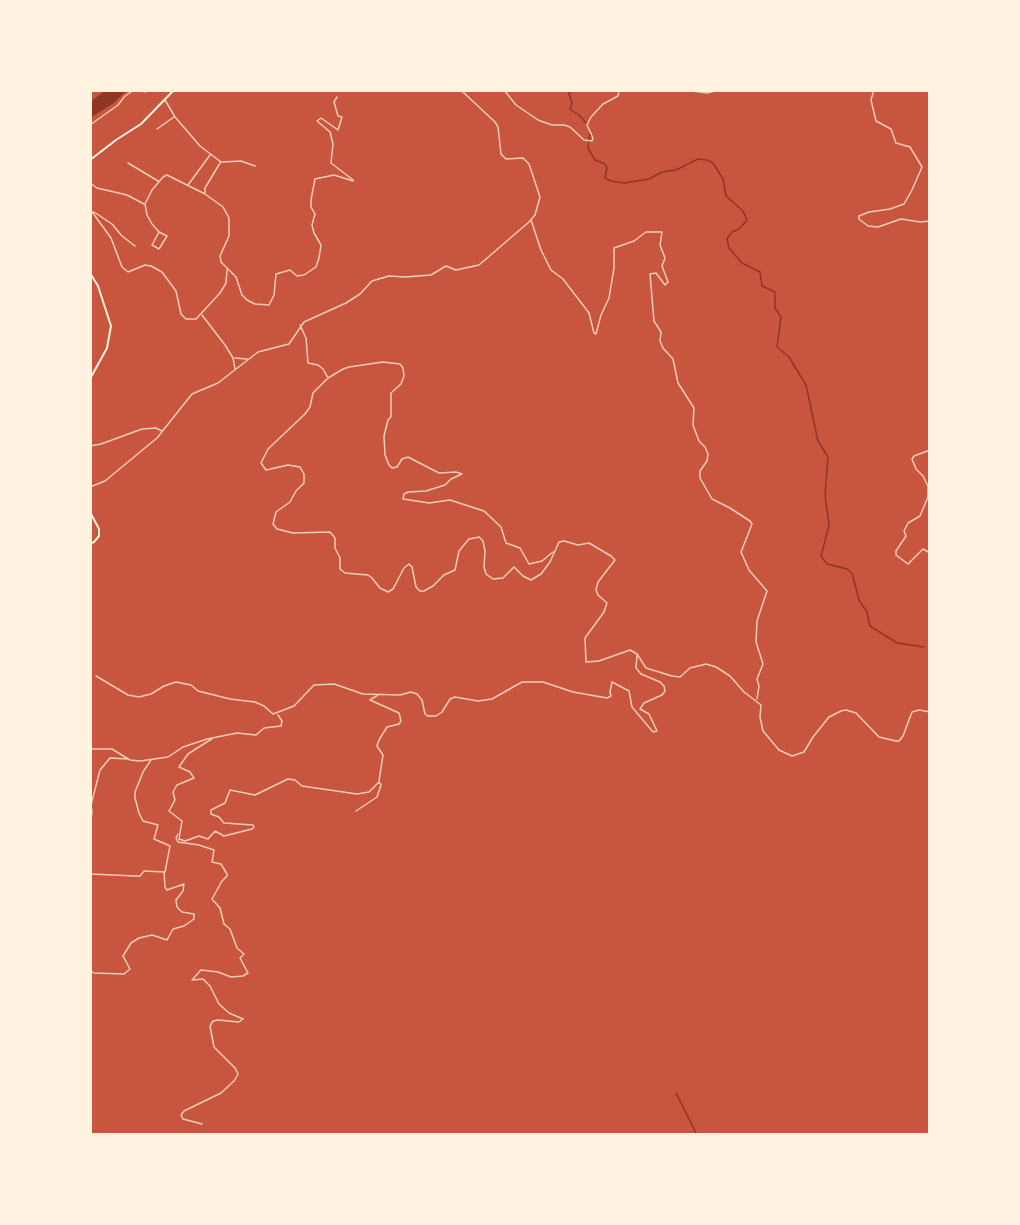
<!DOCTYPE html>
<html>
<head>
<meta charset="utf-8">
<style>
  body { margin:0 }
  #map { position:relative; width:1020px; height:1225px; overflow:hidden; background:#c8553d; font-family:"Roboto Condensed",sans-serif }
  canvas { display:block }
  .frame { position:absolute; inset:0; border:92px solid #fff3e0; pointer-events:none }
</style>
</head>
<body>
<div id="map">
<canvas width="1020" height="1225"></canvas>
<div class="frame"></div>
</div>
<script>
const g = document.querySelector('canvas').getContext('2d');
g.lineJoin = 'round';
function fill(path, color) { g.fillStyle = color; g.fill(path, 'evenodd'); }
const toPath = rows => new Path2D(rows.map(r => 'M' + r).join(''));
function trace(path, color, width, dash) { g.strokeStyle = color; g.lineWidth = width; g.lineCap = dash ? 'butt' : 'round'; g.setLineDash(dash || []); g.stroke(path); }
fill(toPath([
  [106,90,127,90,114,103,90,118,90,102]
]), '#8f3625');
trace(toPath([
  [572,90,569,94,572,103,570,109,579,115,586,123],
  [590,133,588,148,595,160,605,164,607,168,605,178,611,181,624,183,649,179,662,172,676,170,698,159,707,160,713,163,723,179,726,196,743,211,747,220,739,229,732,232,727,239,729,248,742,263,760,272,762,286,775,292,775,308,781,317,777,347,789,357,806,385,818,441,828,457,825,495,829,525,821,556,827,564,847,569,852,573,859,600,867,612,870,626,897,643,924,647],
  [676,1093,697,1135]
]), '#8f3625', 1.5);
trace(toPath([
  [139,90,145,92,147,90],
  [504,90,516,105,538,120,552,125,564,125,570,127,584,140,592,141,593,138,587,125,591,117,603,104,618,96,619,90],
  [685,90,707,93,719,90],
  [874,90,871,100,876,121,891,129,896,143,910,147,922,167,912,190,904,204,890,209,869,212,859,216,859,219,868,226,878,227,901,219,920,222,930,221],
  [165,100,175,117,200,146,221,162,241,161,255,166],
  [90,125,118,105,125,96,134,90],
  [157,129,174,117],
  [128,163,158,181],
  [90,183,97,188,127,195,144,204],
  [188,185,210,155],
  [205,193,205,188,220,163],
  [90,209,111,238,122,267,128,272,145,265,151,266,162,272,176,291,181,314,186,319,196,319,220,293,226,283,227,270],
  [94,212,112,224,122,236,135,246],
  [531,220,541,250,551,270,563,279,589,313,594,333,596,334,601,315,609,298,614,268,614,248,634,241,646,232,662,232,660,245,665,258,662,266,668,282,665,285,656,273,650,274,654,321,661,332,660,341,663,348,673,359,678,383,694,408,693,425,699,441,705,447,708,454,707,461,700,471,700,478,712,499,730,508,750,521,752,524,741,552,749,570,767,591,757,621,756,642,763,664,757,679,759,686,757,699],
  [159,232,152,245,159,249,167,236,159,232,152,224,147,215,145,204,152,190,163,177,167,175,205,194,223,207,229,218,229,236,220,256,221,262,236,277,242,295,247,300,255,304,269,305,274,295,276,274,290,270,297,276,304,275,316,267,319,258,321,245,314,233,312,225,315,214,311,207,311,200,315,179,334,175,353,181,353,180,331,163,333,144,330,132,317,121,321,118,338,130,342,117,338,116,334,102,337,97],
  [202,315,225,345,233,358,235,369],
  [300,325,306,338,308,363,318,365,323,369,328,378,313,393,310,407,305,414,268,449,261,463,266,470,288,465,300,467,304,474,304,483,296,491,290,502,276,512,273,524,277,529,293,533,330,532,335,538,335,548,340,558,340,569,345,573,368,575,372,578,380,588,388,592,393,589,404,568,409,564,412,567,416,587,420,591,424,591,433,586,444,575,455,570,459,551,469,539,479,537,483,541,485,551,484,567,486,574,493,579,503,578,514,567,523,576,531,580,541,574,550,562,559,542,564,541,578,545,589,543,611,556,615,560,598,582,596,590,598,595,607,603,604,612,585,638,586,662,599,661,630,650,637,654,646,668,672,676,680,677,690,668,706,664,716,667,730,676,744,692,761,705,760,717,763,731,779,750,792,756,804,752,813,737,829,717,841,711,846,710,856,713,879,737,896,741,899,741,903,736,912,712,919,710,930,712],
  [235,358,247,359],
  [328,378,343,369,349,367,383,362,400,364,403,368,404,376,401,384,391,393,391,417,388,420,384,436,385,455,389,465,392,468,397,467,402,459,408,457,439,473,456,472,462,474,451,479,445,485,426,491,408,492,404,494,403,499,429,503,450,500,484,511,501,527,506,543,520,548,529,564,542,561,553,552],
  [90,446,101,444,142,429,156,428,162,431],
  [930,450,914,456,912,459,916,469,923,476,928,486,928,497,920,516,908,523,904,531,906,536,896,551,896,555,908,564,923,549,930,553],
  [90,487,105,481,157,438,192,394,218,383,258,352,289,344,304,322,346,303,360,294,372,281,389,276,405,277,431,275,446,266,456,270,479,265,529,222,535,215,540,197,529,164,523,158,506,159,501,154,498,127,495,122,463,92],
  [96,676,128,695,139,697,151,694,164,686,176,682,191,685,198,691,230,699,255,702,264,706,273,714,294,706,314,685,334,684,363,694,400,695,411,692,417,694,422,700,425,714,428,716,436,716,442,712,450,699,455,697,478,701,492,699,522,682,543,682,573,692,607,698,611,696,610,692,612,682,629,691,632,707,653,732,657,731,649,714,640,709,644,703,662,695,665,691,664,686,660,682,641,674,636,668,637,655],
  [378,695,370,700,399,713,401,721,399,724,387,727,379,740,377,746,383,755,379,781],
  [213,738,188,754,179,767,190,772,194,778,177,785,173,792,175,800,169,811,182,821,179,839,185,841,199,836,208,839,215,831,224,836,252,829,254,827,253,825,224,823,219,817,211,814,211,810,225,803,230,790,255,795,288,779,295,780,302,786,357,794,369,792,379,782,381,785,377,797,356,811],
  [90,749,112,749,130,760,140,761,168,757,183,747,207,739,237,733,256,735,264,728,281,726,282,721,278,715],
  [90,822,92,813,91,805,100,770,110,758,128,759],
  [178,834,176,838,178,842,199,845,214,850,212,862,221,864,227,874,227,876,222,881,212,899,220,908,224,924,230,929,237,948,244,954,240,958,248,973,243,976,231,977,218,972,201,970,192,980,203,979,210,986,219,1004,229,1013,243,1019,239,1022,218,1020,213,1021,210,1026,214,1047,235,1068,238,1074,234,1081,221,1093,184,1111,181,1115,183,1119,202,1124],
  [90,874,135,876,140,876,144,871,165,872,170,846,154,839,158,825,143,821,139,813,135,798,135,792,143,772,151,760],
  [90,970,94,973,124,974,130,969,123,956,131,943,139,938,152,935,167,940,173,929,184,926,194,919,194,914,182,912,177,907,176,900,183,891,184,884,167,890,165,887,164,872]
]), '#f1ccb7', 1.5);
trace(toPath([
  [90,160,116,140,141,124,174,90],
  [90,273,98,286,111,326,107,348,90,379],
  [90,512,99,529,99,536,94,542,90,544]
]), '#fff3e0', 2);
</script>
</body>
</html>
